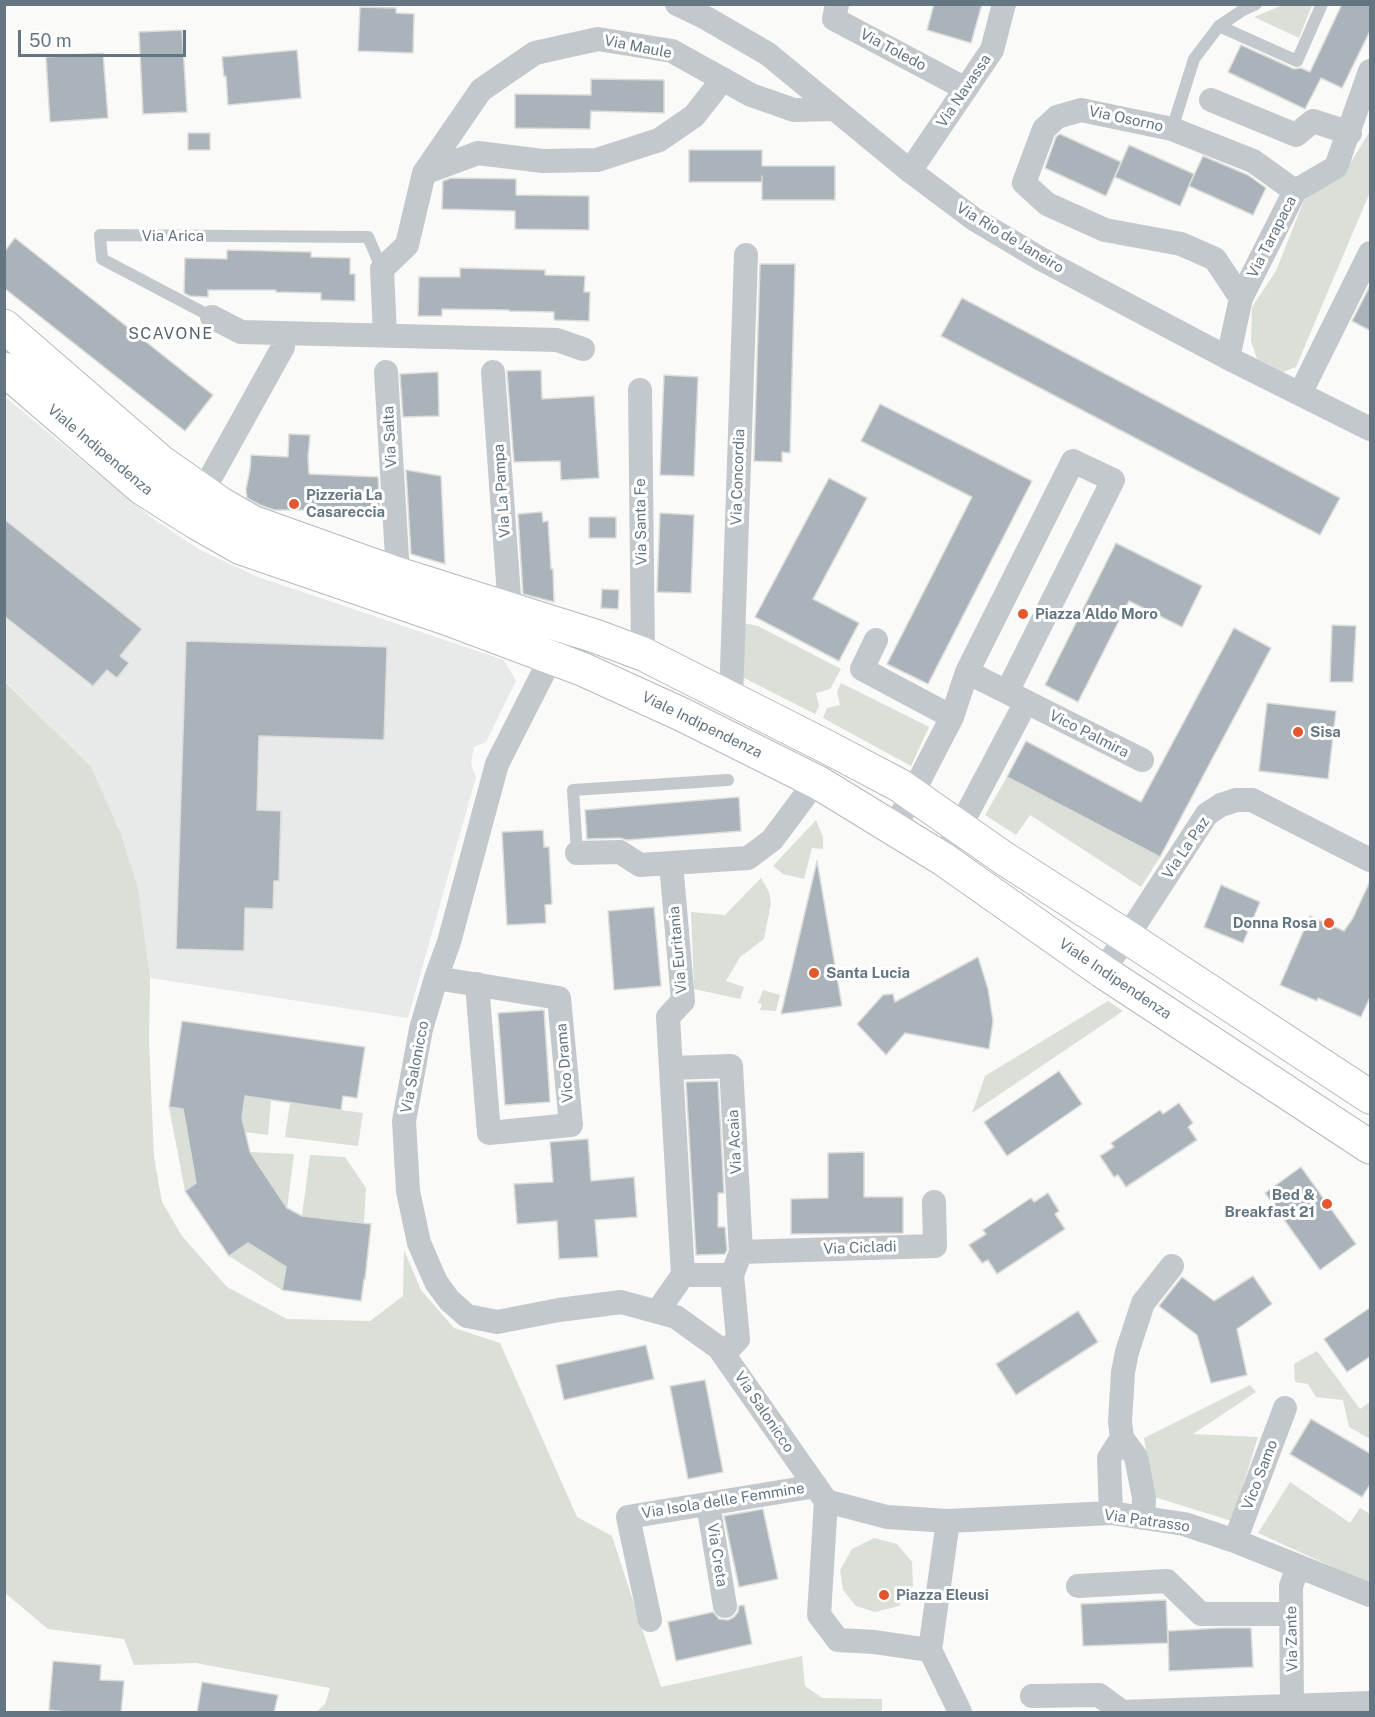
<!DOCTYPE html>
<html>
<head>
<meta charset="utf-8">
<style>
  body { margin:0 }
  #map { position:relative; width:1375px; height:1717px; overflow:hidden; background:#fafaf8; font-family:"Public Sans",sans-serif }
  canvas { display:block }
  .frame { position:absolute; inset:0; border:6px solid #657683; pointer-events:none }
  .scale { position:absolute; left:18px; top:30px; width:168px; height:27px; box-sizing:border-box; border:3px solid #657683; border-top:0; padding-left:8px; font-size:18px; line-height:21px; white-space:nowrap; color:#657683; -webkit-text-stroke:4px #fff; paint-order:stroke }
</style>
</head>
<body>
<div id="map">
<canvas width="1375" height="1717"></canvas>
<div class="frame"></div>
<div class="scale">50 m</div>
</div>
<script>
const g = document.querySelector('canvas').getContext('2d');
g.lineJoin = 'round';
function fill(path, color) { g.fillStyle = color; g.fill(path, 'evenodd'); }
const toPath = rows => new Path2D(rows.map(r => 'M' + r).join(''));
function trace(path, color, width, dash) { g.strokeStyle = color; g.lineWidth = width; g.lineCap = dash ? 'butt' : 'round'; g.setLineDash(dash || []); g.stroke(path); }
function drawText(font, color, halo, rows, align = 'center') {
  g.font = font + ' "Public Sans",sans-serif'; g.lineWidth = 6; g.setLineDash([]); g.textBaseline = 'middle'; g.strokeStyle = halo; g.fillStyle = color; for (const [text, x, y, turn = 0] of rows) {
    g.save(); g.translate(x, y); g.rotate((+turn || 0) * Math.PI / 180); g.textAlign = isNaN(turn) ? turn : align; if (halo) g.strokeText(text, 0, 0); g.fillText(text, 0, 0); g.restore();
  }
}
fill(toPath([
  [4,396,152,518,200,550,258,577,504,660,516,681,486,742,474,747,471,763,476,777,408,1018,150,978,138,887,121,834,91,768,5,681]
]), '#e8e9e9');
fill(toPath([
  [1283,5,1312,5,1299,38,1254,17],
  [1370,131,1370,192,1296,367,1283,372,1257,359,1251,341,1252,307,1276,271,1304,200,1344,173],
  [743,623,758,626,841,669,830,689,816,693,819,706,815,714,744,678],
  [4,681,91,767,121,834,138,887,150,978,149,1041,154,1157,162,1202,182,1236,227,1287,287,1319,370,1321,403,1296,404,1250,421,1290,454,1328,500,1343,577,1517,612,1536,661,1687,802,1656,805,1686,822,1698,882,1699,882,1712,316,1712,325,1704,330,1688,196,1663,134,1665,124,1639,48,1629,5,1593],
  [841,683,929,727,911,766,823,718,827,708,840,705,837,692],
  [1007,777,1160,857,1141,887,1030,815,1016,835,985,815],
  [816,820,823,837,823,849,812,848,804,879,783,874,773,866],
  [761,878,769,892,771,903,764,939,740,957,726,981,744,987,740,999,694,989,691,912,725,915],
  [763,990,780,995,776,1011,760,1010,762,1004,758,1003],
  [1108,1001,1123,1011,972,1113,985,1076],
  [245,1096,271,1100,268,1135,245,1132,242,1118],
  [290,1103,363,1113,358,1146,285,1137],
  [169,1107,183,1109,196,1183,185,1191],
  [250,1152,294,1154,287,1208],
  [310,1155,345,1157,366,1188,364,1223,302,1216],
  [248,1243,286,1267,282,1290,229,1256],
  [1317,1351,1360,1409,1370,1402,1370,1439,1349,1427,1343,1400,1316,1397,1308,1384,1295,1382,1294,1364],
  [1250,1385,1256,1392,1193,1434,1258,1437,1232,1521,1154,1497,1144,1438],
  [1290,1482,1350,1523,1360,1508,1370,1514,1370,1582,1348,1574,1258,1533],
  [874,1538,897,1544,912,1562,913,1586,899,1606,875,1612,856,1606,843,1590,840,1570,852,1549]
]), '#dadfd7');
const building = toPath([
  [934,4,982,4,971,43,927,30,934,4],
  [1342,4,1371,4,1371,29,1342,88,1321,78,1305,109,1228,72,1241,45,1294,69,1301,68,1310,72,1342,4],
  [360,7,396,8,396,13,414,14,413,53,358,51,360,7],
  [182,30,187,112,143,114,139,32,182,30],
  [297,50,301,98,228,105,226,76,224,77,222,57,297,50],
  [103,53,108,118,50,122,46,57,103,53],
  [591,79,664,80,664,113,591,111,590,129,515,128,515,94,591,95,591,79],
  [188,133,210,133,210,150,188,150,188,133],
  [1060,134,1121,162,1106,196,1045,168,1056,137,1060,134],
  [1129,145,1194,174,1180,206,1115,177,1129,145],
  [689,150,762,150,762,166,835,166,835,200,762,200,762,176,762,182,689,182,689,150],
  [1203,156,1248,175,1266,188,1253,215,1189,186,1203,156],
  [452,178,516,179,516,195,589,196,589,230,515,229,515,211,442,209,443,181,452,178],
  [15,238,213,395,185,431,4,288,4,252,15,238],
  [227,250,311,252,311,257,350,258,350,274,355,274,355,301,321,300,321,293,276,292,276,290,208,290,208,297,190,296,184,293,185,258,227,259,227,250],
  [760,264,795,264,790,453,782,452,782,462,754,461,760,264],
  [460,268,545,270,545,275,585,276,584,292,590,292,589,321,554,320,554,312,509,311,509,310,442,309,442,316,418,316,419,277,460,277,460,268],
  [1371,284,1371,331,1352,321,1371,284],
  [962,298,1340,498,1320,535,941,336,962,298],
  [541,370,542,399,594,396,599,478,561,480,560,461,514,462,507,371,541,370],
  [438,372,439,416,403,417,400,374,438,372],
  [664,375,698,377,694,476,660,475,664,375],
  [880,404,1032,481,928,684,887,664,972,497,861,441,880,404],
  [289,434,310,435,308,458,309,474,378,477,380,511,305,508,305,510,274,510,260,505,247,498,246,489,250,470,251,455,288,457,289,434],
  [406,470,441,476,445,564,411,554,406,470],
  [829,478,867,498,813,599,859,623,839,661,755,617,829,478],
  [542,512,543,522,548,521,551,569,553,569,554,602,523,594,518,514,542,512],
  [660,513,694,515,691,593,657,592,660,513],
  [589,517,616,517,616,538,589,538,589,517],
  [4,519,142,629,120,656,129,663,117,678,107,670,93,686,4,616,4,519],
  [1116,543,1202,586,1182,627,1129,601,1078,702,1045,685,1116,543],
  [602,589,619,590,618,609,601,608,602,589],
  [1332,625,1356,626,1353,682,1330,682,1332,625],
  [1234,628,1271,648,1160,857,1007,777,1026,741,1141,802,1234,628],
  [186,641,387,647,384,740,259,736,257,810,281,811,279,881,274,881,273,909,245,908,244,951,176,949,186,641],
  [1267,703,1336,711,1328,779,1259,771,1267,703],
  [739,797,741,831,627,840,620,838,587,839,585,810,739,797],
  [543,830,544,847,549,847,552,904,545,905,546,923,507,925,502,832,543,830],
  [817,861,842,1006,781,1014,817,861],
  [1371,879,1371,995,1361,1017,1318,998,1317,1001,1280,985,1310,916,1344,931,1353,918,1371,879],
  [1221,885,1260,902,1243,943,1204,927,1221,885],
  [654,907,661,986,614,990,608,911,654,907],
  [978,957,988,989,993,1021,989,1049,905,1033,886,1055,857,1024,883,995,893,994,895,1002,978,957],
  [544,1010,550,1102,505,1105,498,1013,544,1010],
  [182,1021,365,1047,357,1098,343,1096,341,1110,245,1096,242,1118,250,1152,287,1208,302,1216,371,1224,365,1279,364,1279,361,1301,282,1290,286,1267,248,1243,229,1256,185,1191,196,1183,183,1109,169,1107,182,1021],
  [1059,1071,1082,1104,1007,1156,984,1122,1059,1071],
  [718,1081,724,1193,718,1193,718,1227,725,1227,727,1250,725,1254,696,1255,686,1082,718,1081],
  [1179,1103,1193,1123,1188,1127,1197,1140,1126,1187,1118,1175,1114,1177,1100,1156,1114,1147,1111,1143,1160,1110,1163,1114,1179,1103],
  [588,1139,591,1181,634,1177,637,1217,595,1220,598,1257,559,1259,557,1221,517,1224,514,1184,553,1182,550,1142,588,1139],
  [864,1152,864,1197,903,1197,903,1233,791,1234,791,1199,828,1198,828,1153,864,1152],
  [1301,1167,1356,1244,1320,1270,1265,1193,1301,1167],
  [1048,1193,1059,1211,1055,1214,1065,1229,997,1274,988,1260,982,1263,969,1245,986,1234,983,1230,1031,1198,1034,1202,1048,1193],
  [1253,1276,1272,1304,1237,1329,1247,1375,1211,1383,1197,1335,1159,1306,1182,1277,1214,1301,1253,1276],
  [1371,1307,1371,1356,1347,1372,1324,1339,1371,1307],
  [1078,1311,1098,1342,1016,1395,996,1364,1078,1311],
  [646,1345,654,1379,564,1400,556,1365,646,1345],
  [705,1380,723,1472,688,1479,670,1386,705,1380],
  [1311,1419,1371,1454,1371,1483,1362,1497,1290,1454,1311,1419],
  [763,1509,778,1579,739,1587,724,1516,763,1509],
  [1166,1600,1168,1643,1083,1646,1081,1604,1166,1600],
  [744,1605,752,1644,676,1661,668,1622,713,1612,719,1619,728,1620,734,1617,738,1612,739,1606,744,1605],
  [1221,1628,1251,1628,1253,1667,1169,1671,1168,1631,1221,1628],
  [53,1661,101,1665,100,1680,124,1681,121,1713,76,1713,49,1710,53,1661],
  [202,1682,278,1695,274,1713,197,1713,202,1682]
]);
fill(building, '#aab3b9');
trace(building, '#dcdcda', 1.5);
const secondary = toPath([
  [4,326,161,462,221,504,252,522,398,574,595,636,643,654,827,747,899,785,1005,859,1127,937,1370,1097],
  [4,369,142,488,197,523,241,548,454,621,582,669,683,715,819,783,943,859,1102,971,1370,1147]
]);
trace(secondary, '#b3babf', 35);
trace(toPath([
  [1219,26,1297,61,1322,4],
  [1172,129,1194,59,1219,26,1243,10,1256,4],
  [212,317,102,259,100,235,368,237,382,269],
  [577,853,573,790,728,780]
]), '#c3c8cc', 12);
trace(toPath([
  [677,4,706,18,768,54,910,171,974,219,1041,259,1228,358,1370,429],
  [837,4,834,19,966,89],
  [1211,100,1296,135,1313,121,1350,133],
  [910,171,992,50,1004,4],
  [424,173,478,153,543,161,597,160,659,140,694,116,723,79],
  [1241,298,1215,259,1181,244,1105,230,1047,204,1024,183,1044,129,1057,117,1081,110,1172,129,1253,161,1295,191],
  [212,317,241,332,557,340,583,349],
  [385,335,382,269,407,245,424,173,481,90,535,53,598,39,672,51,751,95,794,110,834,109],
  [1228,358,1241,298,1295,191,1336,167,1370,71],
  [386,372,398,574],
  [493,372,510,610],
  [640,390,643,654],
  [1300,394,1370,253],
  [203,491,283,347,283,333],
  [876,640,862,669,952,717],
  [559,642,497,764,449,942,436,978,421,1029,404,1121,408,1191,419,1243,436,1282,449,1300,467,1316,497,1322,559,1310,621,1302,676,1317,719,1348,826,1501],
  [967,672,1142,760],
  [731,699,746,255],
  [894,829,952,717,967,672,1073,461,1113,480,1007,692],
  [577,853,620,852,640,865,671,863],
  [943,859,1026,702],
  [1102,971,1127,937,1207,814,1221,805,1236,800,1252,800,1370,860],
  [436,978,559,998,571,1125,489,1133,477,984],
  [671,1068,731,1066,741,1252,732,1275],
  [741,1252,935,1246,934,1202],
  [683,1275,732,1275,738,1339,724,1354],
  [657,1312,683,1275,668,1017,683,1001,671,863,748,858,772,840,816,781],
  [1122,1438,1120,1422,1123,1372,1127,1352,1143,1303,1172,1266],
  [708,1504,725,1606],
  [1111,1513,1109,1458,1122,1438,1136,1457,1144,1498,1143,1518],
  [948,1521,930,1650,875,1642,838,1640,819,1615,826,1501,887,1517,948,1521,1111,1513,1184,1524,1235,1541,1370,1595],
  [1235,1541,1285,1408],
  [1078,1586,1167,1581,1201,1614,1291,1614],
  [650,1620,628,1517,816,1486],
  [930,1650,960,1712],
  [1032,1696,1099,1695,1122,1712,1370,1703],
  [1292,1712,1291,1586,1298,1567]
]), '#c3c8cc', 24);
trace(secondary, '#fff', 33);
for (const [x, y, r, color] of [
  [294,504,6,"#e4572e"],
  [1023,614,6,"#e4572e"],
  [1298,732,6,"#e4572e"],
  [1329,923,6,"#e4572e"],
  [814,973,6,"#e4572e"],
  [1327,1204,6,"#e4572e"],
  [884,1595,6,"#e4572e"]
]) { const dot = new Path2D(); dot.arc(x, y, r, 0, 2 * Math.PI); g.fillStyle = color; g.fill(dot); trace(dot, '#fff', 2); }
drawText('15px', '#657683', '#fff', [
  ["Via Maule",638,47,11],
  ["Via Toledo",893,50,28],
  ["Via Navassa",964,91,-56],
  ["Via Osorno",1126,119,12],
  ["Via Arica",173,236],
  ["Via Tarapaca",1272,237,-63],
  ["Via Rio de Janeiro",1010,238,31],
  ["Via Salta",390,437,-93],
  ["Viale Indipendenza",100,450,40],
  ["Via Concordia",738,477,-88],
  ["Via La Pampa",502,491,-94],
  ["Via Santa Fe",641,522,-91],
  ["Viale Indipendenza",702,725,26],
  ["Vico Palmira",1089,734,27],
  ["Via La Paz",1186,848,-56],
  ["Via Euritania",678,950,-95],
  ["Viale Indipendenza",1115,979,34],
  ["Vico Drama",565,1063,-95],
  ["Via Salonicco",415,1067,-79],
  ["Via Acaia",735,1142,-93],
  ["Via Cicladi",860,1248,-2],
  ["Via Salonicco",764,1412,56],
  ["Vico Samo",1260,1475,-69],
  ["Via Isola delle Femmine",723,1501,-9],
  ["Via Patrasso",1147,1521,8],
  ["Via Creta",717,1555,81],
  ["Via Zante",1292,1639,-91]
]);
drawText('bold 15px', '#657683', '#fff', [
  ["Pizzeria La",306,495],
  ["Casareccia",306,512],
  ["Piazza Aldo Moro",1035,614],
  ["Sisa",1310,732],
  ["Donna Rosa",1317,923,"right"],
  ["Santa Lucia",826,973],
  ["Bed &",1315,1195,"right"],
  ["Breakfast 21",1315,1212,"right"],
  ["Piazza Eleusi",896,1595]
], 'left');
g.letterSpacing = '1.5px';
drawText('16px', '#57646e', '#fff', [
  ["SCAVONE",171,334]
]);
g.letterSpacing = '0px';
</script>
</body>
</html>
